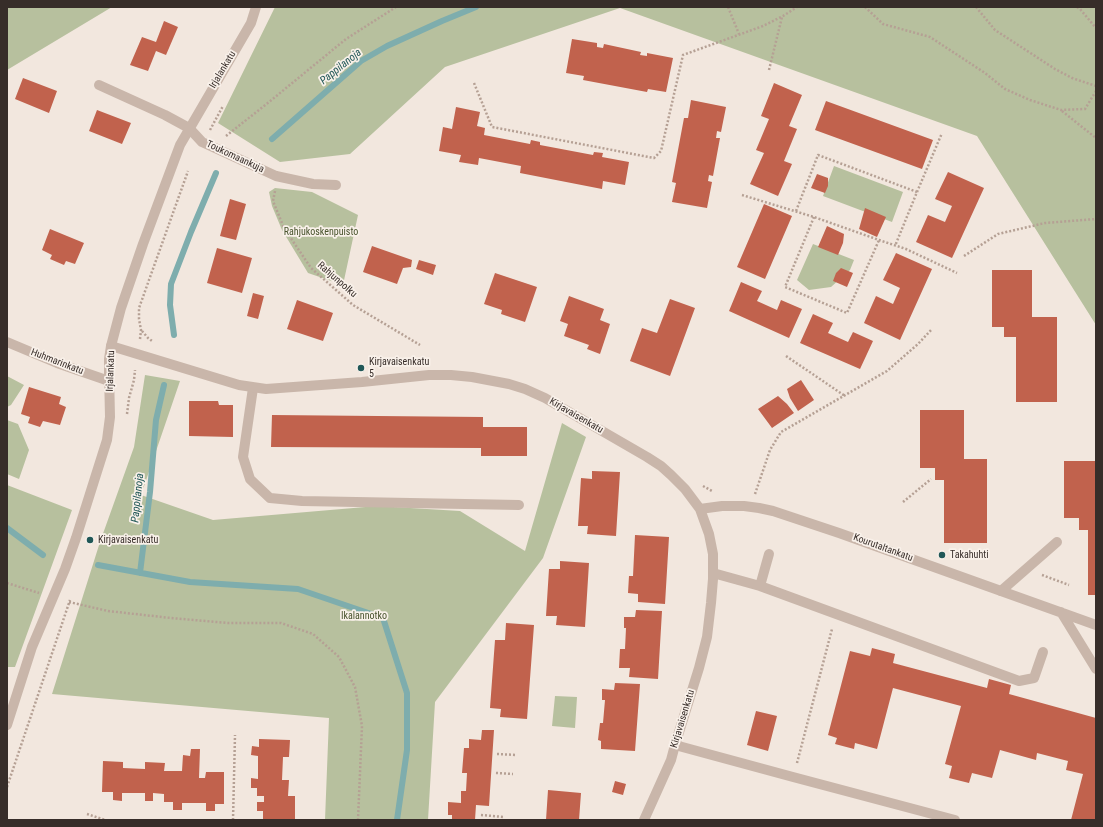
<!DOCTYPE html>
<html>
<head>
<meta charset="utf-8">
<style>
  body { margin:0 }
  #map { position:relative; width:1103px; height:827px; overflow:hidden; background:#f2e7de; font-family:"Roboto Condensed",sans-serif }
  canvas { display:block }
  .frame { position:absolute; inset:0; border:8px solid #372d29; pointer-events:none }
</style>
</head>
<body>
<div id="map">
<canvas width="1103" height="827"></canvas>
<div class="frame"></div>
</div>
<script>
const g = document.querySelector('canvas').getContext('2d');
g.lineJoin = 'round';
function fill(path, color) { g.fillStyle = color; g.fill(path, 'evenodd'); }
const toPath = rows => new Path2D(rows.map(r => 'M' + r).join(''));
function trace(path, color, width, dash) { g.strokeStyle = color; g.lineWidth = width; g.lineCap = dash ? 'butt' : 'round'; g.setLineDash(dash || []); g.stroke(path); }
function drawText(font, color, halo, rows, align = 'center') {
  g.font = font + ' "Roboto Condensed",sans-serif'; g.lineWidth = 3.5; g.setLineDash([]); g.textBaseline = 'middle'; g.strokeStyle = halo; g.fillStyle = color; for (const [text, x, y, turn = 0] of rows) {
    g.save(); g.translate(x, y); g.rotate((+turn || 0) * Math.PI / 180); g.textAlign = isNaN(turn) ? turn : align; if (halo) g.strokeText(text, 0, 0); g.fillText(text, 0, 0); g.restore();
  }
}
fill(toPath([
  [7,7,112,7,7,70],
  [275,7,1096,7,1096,325,977,136,620,8,445,67,350,154,280,162,218,123],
  [834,166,903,192,892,222,823,196],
  [275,188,312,192,358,215,343,285,308,273,282,230,272,206,269,192],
  [813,244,854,260,850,270,831,287,809,290,797,280],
  [145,375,180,381,141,495,213,520,377,506,460,511,525,551,562,423,586,437,543,558,435,702,428,820,325,820,329,718,52,694,100,542,134,447],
  [7,376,24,385,11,405,7,407],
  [7,420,18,424,29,450,19,479,7,474],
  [7,485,72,510,15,667,7,667],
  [555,696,577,697,575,728,552,726]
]), '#b7c09e');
trace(toPath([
  [272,139,361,61,387,46,442,21,476,7],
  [174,335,170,305,171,284,191,232,216,173],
  [7,528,43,555],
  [98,565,190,582,298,589,383,618,407,693,407,750,397,820],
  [140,573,150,492,156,420,164,385]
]), '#7eadad', 6);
fill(toPath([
  [164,21,178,27,166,55,156,51,148,71,130,65,142,37,156,42],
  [572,39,597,43,597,47,603,48,604,44,641,52,640,55,647,56,647,53,673,58,666,92,648,89,647,92,583,80,584,76,566,73],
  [23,78,57,91,49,113,15,99],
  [774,83,802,95,789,126,797,129,784,161,792,164,778,196,750,184,764,153,756,150,769,119,761,116],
  [691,100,726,107,721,132,717,131,716,138,720,138,713,176,709,175,708,181,712,182,707,208,672,202,676,183,672,182,684,118,688,118],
  [826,101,933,140,922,169,815,130],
  [456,107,480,112,477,126,485,128,484,135,530,144,531,140,540,142,540,145,593,155,594,152,603,153,602,157,629,162,625,185,603,181,602,189,520,173,521,166,479,158,478,165,459,162,461,155,439,151,443,127,452,129],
  [97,110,131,123,122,144,89,131],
  [948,172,984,188,952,258,916,242,928,215,945,222,952,206,935,199],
  [817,174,828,178,828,186,825,193,811,188],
  [230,199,246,204,236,240,220,236],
  [764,204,792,216,765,279,737,267],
  [865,208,886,217,877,237,859,229],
  [827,226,844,234,843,243,838,255,818,247],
  [50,229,84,243,75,264,66,261,64,265,50,259,52,255,42,250],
  [372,246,412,260,411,267,403,268,397,284,363,272],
  [217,248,252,258,242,293,207,283],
  [896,253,932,269,900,340,864,323,876,296,893,304,900,288,883,280],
  [419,260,436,265,433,275,416,269],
  [841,268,853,273,847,287,833,281,836,273],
  [992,270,1032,270,1032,317,1057,317,1057,402,1016,402,1016,337,1004,337,1004,327,992,327],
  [495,273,537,287,525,322,501,314,502,310,484,304],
  [741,282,762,291,757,301,777,310,781,300,802,309,789,338,729,311],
  [253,293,264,296,258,319,247,316],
  [569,296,604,309,600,320,610,324,600,354,587,349,589,345,564,336,568,324,560,321],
  [670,299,695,308,670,376,630,361,642,328,657,333],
  [297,300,333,313,323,341,287,329],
  [813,314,833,323,828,333,848,342,853,332,873,341,860,369,800,343],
  [801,380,814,400,798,411,790,398,787,389],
  [29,387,61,397,59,404,66,407,60,425,43,421,40,427,28,423,30,417,21,414],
  [778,396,787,404,794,413,772,428,758,409],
  [189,401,218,401,219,405,233,405,233,437,189,436],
  [920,410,964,410,964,459,987,459,987,543,944,543,944,480,935,480,935,468,920,468],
  [272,415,483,417,483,427,527,427,527,456,481,456,481,448,271,447],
  [1064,461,1096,461,1096,595,1088,595,1088,530,1079,530,1079,518,1064,518],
  [592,471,620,472,616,536,587,534,588,526,578,526,581,478,592,479],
  [635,535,669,537,665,604,638,602,638,594,628,593,629,576,633,576],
  [560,561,589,563,585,627,556,625,557,616,546,616,549,569,560,569],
  [636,610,662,611,658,679,629,677,630,668,619,668,620,649,625,649,626,628,624,628,624,617,635,617],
  [506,623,534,625,527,719,500,717,501,709,490,708,495,640,505,640],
  [872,648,895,654,893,663,987,688,989,679,1011,685,1009,694,1096,718,1096,820,1071,820,1083,774,1066,770,1068,761,1037,753,1036,760,1000,750,992,778,972,773,969,783,949,778,952,766,945,764,961,706,893,688,877,749,855,743,854,749,835,744,837,738,828,735,850,651,870,656],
  [615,683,640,684,635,751,601,749,601,741,598,740,600,723,603,723,605,700,602,700,602,689,614,690],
  [756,711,777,716,768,751,747,745],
  [482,730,494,730,489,806,476,805,475,820,452,820,452,815,448,815,448,802,461,803,461,791,466,791,467,773,462,773,464,748,469,748,469,739,481,740],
  [259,739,290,740,289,757,283,757,282,780,289,780,288,796,295,796,295,820,263,820,263,811,257,811,257,802,264,802,264,796,257,796,257,788,251,788,251,778,258,779,258,756,251,755,252,746,259,747],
  [191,749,200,749,199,778,205,778,206,772,224,772,224,804,215,804,215,811,206,811,206,803,182,803,182,810,173,810,173,802,164,802,164,794,153,793,153,801,145,801,145,793,122,793,122,801,113,800,113,792,102,792,103,761,123,762,123,768,145,769,145,762,165,763,164,771,182,771,183,755,190,756],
  [615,781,626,784,623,795,612,792],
  [548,790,581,793,579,820,546,820]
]), '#c1624d');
trace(toPath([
  [728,7,739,34],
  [865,7,883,24,930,37,985,73,1005,89,1030,100,1061,110,1085,109,1096,91],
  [976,7,995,30,1055,69,1072,78,1096,86],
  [1077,7,1080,9,1096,28],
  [769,70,782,17],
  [474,83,492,127,654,158,661,151,683,55,763,26,783,16,797,7],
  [1062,111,1096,138],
  [210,130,223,106],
  [226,136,269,102,346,39,396,7],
  [275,191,273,201,284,228,311,268,353,305,420,345],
  [917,192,942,133],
  [742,195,814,217,879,240,906,249,957,273],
  [796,211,818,155,917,192,895,246],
  [814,217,785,287,847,313,879,240],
  [964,256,998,234,1045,223,1096,219],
  [142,331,148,338,152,341],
  [140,339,141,330,139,319,139,308,188,171],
  [786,356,845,396],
  [127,414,129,398,134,380,135,370],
  [703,486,712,491],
  [755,494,770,450,781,432,887,371,918,344,932,329],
  [903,502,931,479],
  [1042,575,1069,585],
  [7,583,39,593],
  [69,602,108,611,171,618,228,623,281,623,313,634,339,657,355,687,362,726,358,820],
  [497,754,517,755],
  [797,763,832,629],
  [496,773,513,774],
  [7,787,70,600],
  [87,814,105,820],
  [481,815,504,817],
  [233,820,235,735]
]), '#b5a094', 2.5, [2, 2]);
trace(toPath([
  [253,388,243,457,250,479,270,498,302,501,519,505],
  [713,573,760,586,1019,681,1034,678,1043,652],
  [760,586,769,554],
  [1001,591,1057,542],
  [675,745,793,777,955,820]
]), '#c9b6aa', 10);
trace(toPath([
  [99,85,165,115,189,128,202,142,276,176,313,184,336,185],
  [7,342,57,363,109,381],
  [111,346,239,385,266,389,362,382,429,375,451,375,472,377,509,384,525,389,545,398,647,457,661,466,671,475,685,489,700,509,709,534,713,554,713,579,711,603,707,637,699,668,675,745,671,760,644,820],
  [700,509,722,506,744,506,759,508,773,511,839,533,1096,625],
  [1061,612,1096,669]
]), '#c9b6aa', 10);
trace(toPath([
  [7,725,32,647,65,569,76,538,107,440,110,417,109,372,109,359,111,346,121,308,143,244,180,145,251,23,256,7]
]), '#c9b6aa', 10);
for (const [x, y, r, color] of [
  [361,368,4,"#205757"],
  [90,540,4,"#205757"],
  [942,555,4,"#205757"]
]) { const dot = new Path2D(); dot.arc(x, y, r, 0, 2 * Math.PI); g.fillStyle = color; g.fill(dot); trace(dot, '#f9f1ea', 1.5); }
drawText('10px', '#372d29', '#f9f1ea', [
  ["Irjalankatu",223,70,-59],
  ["Toukomaankuja",235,157,25],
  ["Rahjunpolku",337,280,41],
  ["Huhmarinkatu",57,362,21],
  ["Irjalankatu",111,371,-88],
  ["Kirjavaisenkatu",576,416,30],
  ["Kourutaltankatu",883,548,20],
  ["Kirjavaisenkatu",683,719,-73]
]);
drawText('10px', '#49542e', '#f9f1ea', [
  ["Rahjukoskenpuisto",321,232],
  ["Ikalannotko",364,616]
]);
drawText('10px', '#372d29', '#f9f1ea', [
  ["Kirjavaisenkatu",369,362],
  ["5",369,374],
  ["Kirjavaisenkatu",98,540],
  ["Takahuhti",950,555]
], 'left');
drawText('italic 11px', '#205757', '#f9f1ea', [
  ["Pappilanoja",341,67,-39],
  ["Pappilanoja",138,498,-84]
]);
</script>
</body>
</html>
